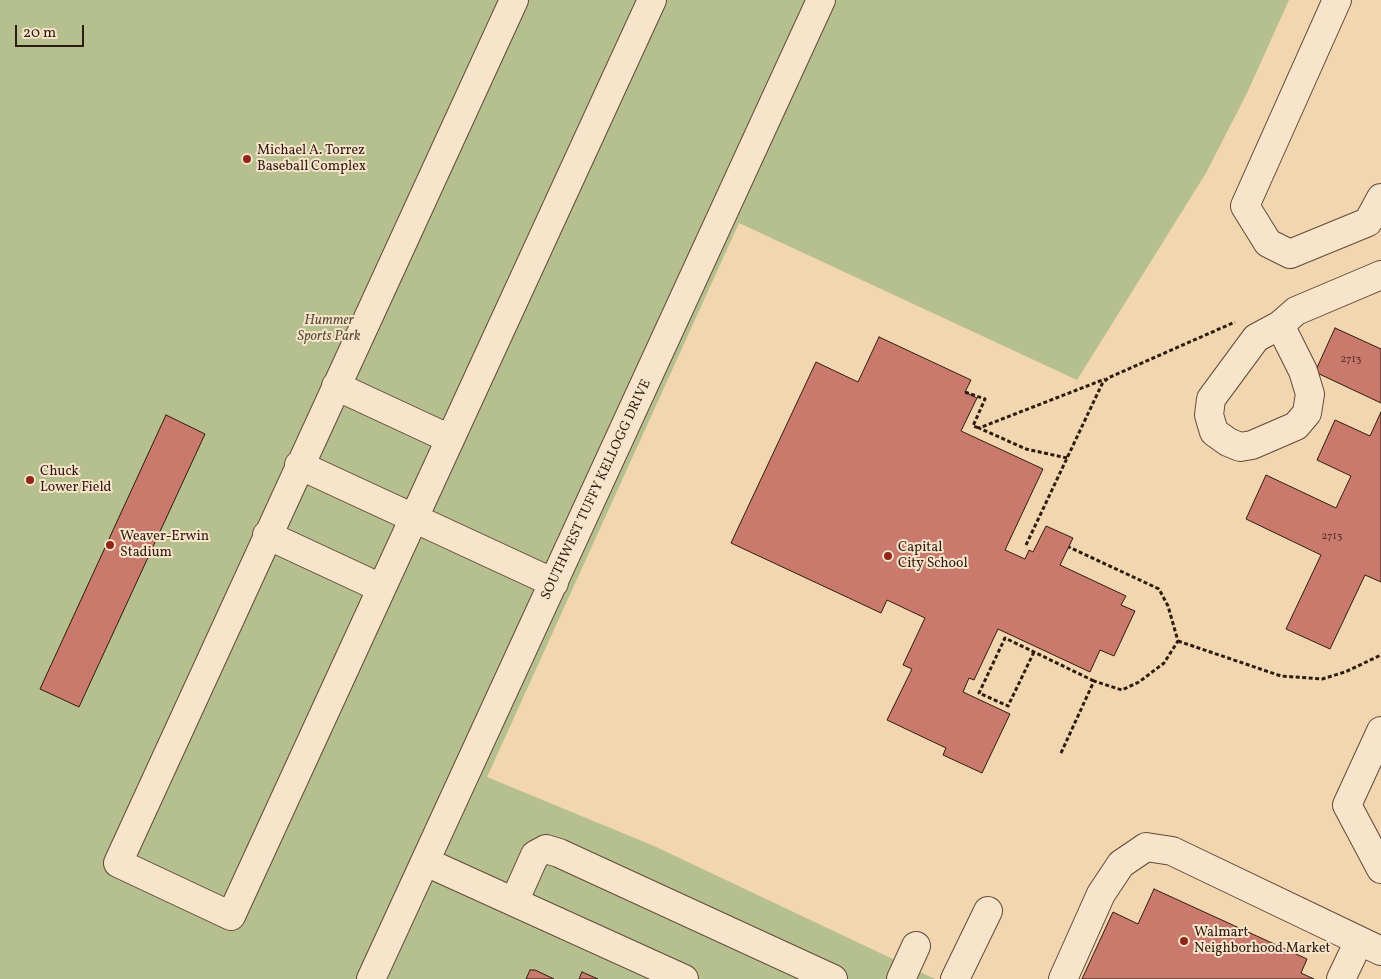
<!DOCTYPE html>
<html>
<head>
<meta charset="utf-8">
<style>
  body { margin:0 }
  #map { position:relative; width:1381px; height:979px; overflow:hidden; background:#f2d6af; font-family:Vollkorn,serif }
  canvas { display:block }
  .scale { position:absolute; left:15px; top:25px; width:69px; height:22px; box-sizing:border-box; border:2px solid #2f1c10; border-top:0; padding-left:6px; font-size:15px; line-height:18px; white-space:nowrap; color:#2f1c10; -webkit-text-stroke:4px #f7e4cb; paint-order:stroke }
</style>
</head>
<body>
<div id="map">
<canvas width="1381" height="979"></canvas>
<div class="scale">20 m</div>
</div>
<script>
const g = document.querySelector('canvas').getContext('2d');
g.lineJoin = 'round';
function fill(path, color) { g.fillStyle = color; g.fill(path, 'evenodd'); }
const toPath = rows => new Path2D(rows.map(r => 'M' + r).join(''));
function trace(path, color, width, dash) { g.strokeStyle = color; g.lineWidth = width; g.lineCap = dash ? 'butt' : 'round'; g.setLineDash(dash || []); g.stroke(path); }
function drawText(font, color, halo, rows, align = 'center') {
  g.font = font + ' Vollkorn,serif'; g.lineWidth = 4; g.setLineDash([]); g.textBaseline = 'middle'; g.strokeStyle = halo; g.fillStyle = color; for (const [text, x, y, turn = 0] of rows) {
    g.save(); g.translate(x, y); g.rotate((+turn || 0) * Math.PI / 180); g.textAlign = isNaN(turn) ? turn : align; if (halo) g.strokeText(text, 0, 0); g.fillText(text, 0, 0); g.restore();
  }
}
fill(toPath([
  [0,0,1289,0,1247,93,1206,173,1077,380,739,223,487,777,654,846,935,979,0,979]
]), '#b6bf8e');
const building = toPath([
  [1335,328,1381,349,1381,403,1315,372,1335,328],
  [879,337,971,380,965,392,977,398,961,431,1043,469,1005,550,1025,559,1029,550,1033,552,1046,526,1073,538,1060,565,1126,596,1121,605,1135,611,1114,656,1100,650,1090,672,998,629,974,680,969,678,963,692,1010,714,982,773,943,755,946,748,887,720,912,669,903,665,925,618,887,600,881,613,731,543,816,362,858,382,879,337],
  [1381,412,1381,582,1365,575,1330,649,1286,629,1321,555,1246,519,1266,475,1336,508,1351,476,1317,460,1335,420,1370,436,1381,412],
  [166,415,205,434,79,707,40,689,166,415],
  [1154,889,1307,959,1301,973,1314,979,1082,979,1113,912,1138,924,1154,889],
  [530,970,535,970,554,979,526,979,530,970],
  [582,972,598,979,579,979,582,972]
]);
fill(building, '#ca7a6c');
trace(building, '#2f1c10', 1);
const minor = toPath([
  [514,0,118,863,231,916,652,0],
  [1337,0,1245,206,1268,243,1290,254,1368,222,1381,198],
  [1280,325,1303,371,1310,394,1307,413,1296,426,1252,445,1240,447,1228,442,1214,432,1209,415,1211,399,1256,338,1280,325,1296,311,1381,275],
  [336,386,450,439],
  [299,465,554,583],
  [267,535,381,588],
  [1381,731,1347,805,1381,869],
  [426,862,684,979],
  [514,902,535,855,546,849,559,853,833,979],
  [371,979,821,0],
  [901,979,916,946],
  [955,979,988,911],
  [1063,979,1101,894,1121,864,1146,847,1172,851,1381,951],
  [1341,979,1359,941]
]);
trace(minor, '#604a38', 30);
trace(toPath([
  [965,392,985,399,973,426,979,428],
  [1067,458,1026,449,979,428,1105,379],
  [1026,545,1102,384,1108,378,1235,322],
  [1178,641,1281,676,1322,679,1345,672,1381,655],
  [1034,652,1008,706,979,693,1005,638,1034,652,1094,681],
  [1061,753,1094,681,1122,690,1139,682,1164,663,1178,641,1168,606,1159,589,1069,547]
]), '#2f1c10', 3, [4, 2.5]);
trace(minor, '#f7e4cb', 28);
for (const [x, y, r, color] of [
  [247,159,5,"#8f2418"],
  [30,480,5,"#8f2418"],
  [110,545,5,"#8f2418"],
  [888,556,5,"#8f2418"],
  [1184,941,5,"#8f2418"]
]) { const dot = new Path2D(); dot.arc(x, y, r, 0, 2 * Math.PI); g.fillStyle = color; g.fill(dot); trace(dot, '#f7e4cb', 2); }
drawText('11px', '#563427', null, [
  ["2713",1351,360],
  ["2713",1332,537]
]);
drawText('14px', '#2f1c10', '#f7e4cb', [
  ["Michael A. Torrez",257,151],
  ["Baseball Complex",257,167],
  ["Chuck",40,472],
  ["Lower Field",40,488],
  ["Weaver-Erwin",120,537],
  ["Stadium",120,553],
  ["Capital",898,548],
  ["City School",898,564],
  ["Walmart",1194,933],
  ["Neighborhood Market",1194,949]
], 'left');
drawText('italic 14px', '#584d36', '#f7e4cb', [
  ["Hummer",329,321],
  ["Sports Park",329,337]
]);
drawText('14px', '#2f1c10', '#f7e4cb', [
  ["SOUTHWEST TUFFY KELLOGG DRIVE",597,490,-65]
]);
</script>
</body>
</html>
